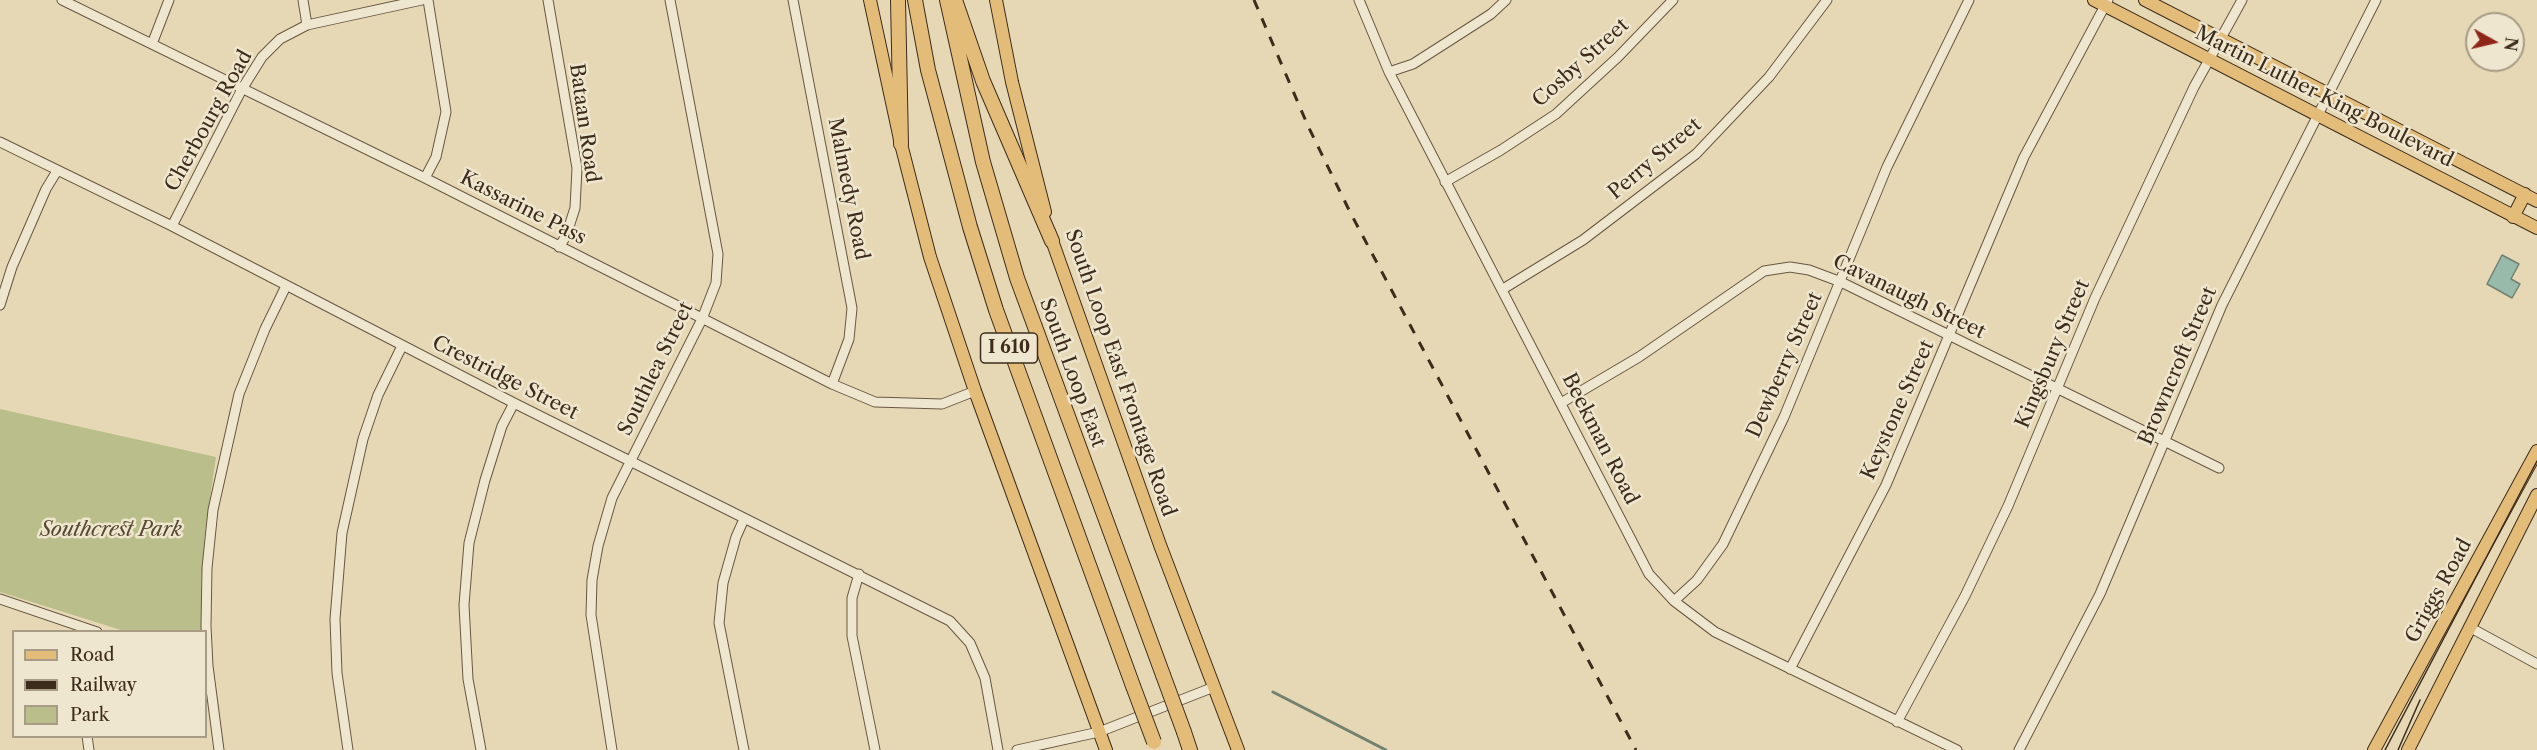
<!DOCTYPE html>
<html>
<head>
<meta charset="utf-8">
<style>
  body { margin:0 }
  #map { position:relative; width:2537px; height:750px; overflow:hidden; background:#e7d8b5; font-family:"Libre Caslon Text",serif }
  canvas { display:block }
  .legend { position:absolute; left:12px; top:630px; width:195px; height:108px; box-sizing:border-box; background:#efe6cf; border:2px solid #a89c87; margin:0; padding:8px 10px; list-style:none; font-size:18px; color:#3d2c1b }
  .legend li { display:flex; align-items:center; gap:12px; height:30px }
  .legend b { width:30px; border:2px solid #a89c87 }
  .north { position:absolute; left:2465px; top:12px; width:60px; height:60px; box-sizing:border-box; background:#efe6cf; border:2px solid #a89c87; border-radius:50%; rotate:98deg; font-size:16px; font-weight:700; line-height:24px; text-align:center; color:#3d2c1b }
  .north::after { content:''; display:block; margin:auto; width:21px; height:27px; background:#8f2418; clip-path:polygon(50% 0,100% 100%,50% 72%,0 100%) }
</style>
</head>
<body>
<div id="map">
<canvas width="2537" height="750"></canvas>
<ul class="legend">
<li><b style="height:8px;background:#e4bc7a"></b>Road</li>
<li><b style="height:8px;background:#3d2c1b"></b>Railway</li>
<li><b style="height:16px;background:#babe8a"></b>Park</li>
</ul>
<div class="north">N</div>
</div>
<script>
const g = document.querySelector('canvas').getContext('2d');
g.lineJoin = 'round';
function fill(path, color) { g.fillStyle = color; g.fill(path, 'evenodd'); }
const toPath = rows => new Path2D(rows.map(r => 'M' + r).join(''));
function trace(path, color, width, dash) { g.strokeStyle = color; g.lineWidth = width; g.lineCap = dash ? 'butt' : 'round'; g.setLineDash(dash || []); g.stroke(path); }
function drawText(font, color, halo, rows, align = 'center') {
  g.font = font + ' "Libre Caslon Text",serif'; g.lineWidth = 5; g.setLineDash([]); g.textBaseline = 'middle'; g.strokeStyle = halo; g.fillStyle = color; for (const [text, x, y, turn = 0] of rows) {
    g.save(); g.translate(x, y); g.rotate((+turn || 0) * Math.PI / 180); g.textAlign = isNaN(turn) ? turn : align; if (halo) g.strokeText(text, 0, 0); g.fillText(text, 0, 0); g.restore();
  }
}
fill(toPath([
  [0,409,216,457,205,533,201,583,201,631,124,631,0,592]
]), '#babe8a');
const water = toPath([
  [2502,255,2519,264,2511,279,2520,284,2512,298,2487,284,2502,255]
]);
fill(water, '#97baab');
trace(water, '#738171', 1.5);
trace(toPath([
  [1273,692,1386,750]
]), '#738171', 3);
const minor = toPath([
  [62,0,425,178,832,384,875,402,942,404,975,391],
  [303,0,307,25],
  [548,0,577,168,575,208,566,236,559,247],
  [793,0,852,308,849,339,832,384],
  [1359,0,1389,72,1649,574,1674,601,1715,632,1957,750],
  [152,44,169,0],
  [1389,72,1413,64,1491,14,1506,0],
  [0,142,172,226,514,403,950,621,970,643,985,678,998,750],
  [425,178,436,157,446,112,428,0],
  [1445,182,1501,150,1556,114,1618,57,1673,0],
  [172,226,242,89,262,57,280,39,307,25,422,0],
  [1503,289,1583,240,1696,154,1769,77,1827,0],
  [0,305,12,267,46,189,57,171],
  [1561,403,1639,357,1764,271,1790,267,1809,270,1841,282,2219,468],
  [859,574,852,598,852,636,875,750],
  [0,599,97,632],
  [1674,601,1697,580,1723,544,1784,417,1887,167,1969,0],
  [2471,628,2537,664],
  [1790,669,1886,485,2024,157,2108,0],
  [1897,722,1965,596,2008,506,2095,298,2194,87,2242,0],
  [87,736,89,750],
  [219,750,208,666,206,626,207,568,213,510,239,394,265,329,286,286],
  [348,750,337,673,335,619,342,533,363,439,378,395,402,346],
  [481,750,468,679,464,605,469,543,485,480,502,426,514,403],
  [612,750,591,615,592,580,598,546,612,498,702,319,716,283,718,254,670,0],
  [744,750,719,623,723,583,736,537,744,519],
  [1017,750,1099,732,1214,687],
  [2019,750,2100,594,2222,305,2376,0]
]);
const major = toPath([
  [870,0,901,144,930,257,975,391,1106,750],
  [996,0,1012,82,1045,212],
  [2094,0,2537,228],
  [2145,0,2537,201],
  [2513,217,2525,194],
  [1049,232,1160,545,1238,750],
  [2374,750,2537,451],
  [2408,750,2537,495]
]);
const highway = toPath([
  [898,0,901,144],
  [915,0,928,70,970,227,996,310,1133,686],
  [947,0,983,162,1017,278,1163,675],
  [955,0,983,81,1052,241],
  [1184,732,1190,750]
]);
trace(minor, '#685742', 11);
trace(major, '#3d2c1b', 14);
trace(highway, '#3d2c1b', 16);
trace(minor, '#efe6cf', 9);
trace(major, '#e4bc7a', 12);
trace(highway, '#e4bc7a', 14);
trace(toPath([
  [2385,750,2537,461],
  [2398,750,2420,700]
]), '#3d2c1b', 1.5);
trace(toPath([
  [1254,0,1308,126,1350,212,1636,750]
]), '#3d2c1b', 3, [10, 10]);
const highwayBridge = toPath([
  [1163,675,1184,732],
  [1133,686,1154,742]
]);
trace(highwayBridge, '#3d2c1b', 16, []);
trace(highwayBridge, '#e4bc7a', 14);
for (const [x, y, w] of [
  [1009,348,57]
]) { const box = new Path2D(); box.roundRect(x - w / 2, y - 15, w, 30, 4.5); g.fillStyle = '#efe6cf'; g.fill(box); trace(box, '#3d2c1b', 1.5); }
drawText('bold 18px', '#3d2c1b', null, [
  ["I 610",1009,348]
]);
drawText('20px', '#3d2c1b', '#efe6cf', [
  ["Cosby Street",1581,63,-42],
  ["Martin Luther King Boulevard",2324,97,27],
  ["Cherbourg Road",209,121,-61],
  ["Bataan Road",584,123,82],
  ["Perry Street",1655,159,-40],
  ["Malmedy Road",848,189,79],
  ["Kassarine Pass",523,208,27],
  ["Cavanaugh Street",1909,297,26],
  ["Kingsbury Street",2053,354,-67],
  ["Dewberry Street",1785,365,-66],
  ["Browncroft Street",2178,366,-67],
  ["Southlea Street",656,369,-64],
  ["South Loop East",1072,373,70],
  ["South Loop East Frontage Road",1120,373,71],
  ["Crestridge Street",505,378,27],
  ["Keystone Street",1898,410,-66],
  ["Beekman Road",1600,439,63],
  ["Griggs Road",2439,591,-61]
]);
drawText('italic 20px', '#564931', '#efe6cf', [
  ["Southcrest Park",111,530]
]);
</script>
</body>
</html>
